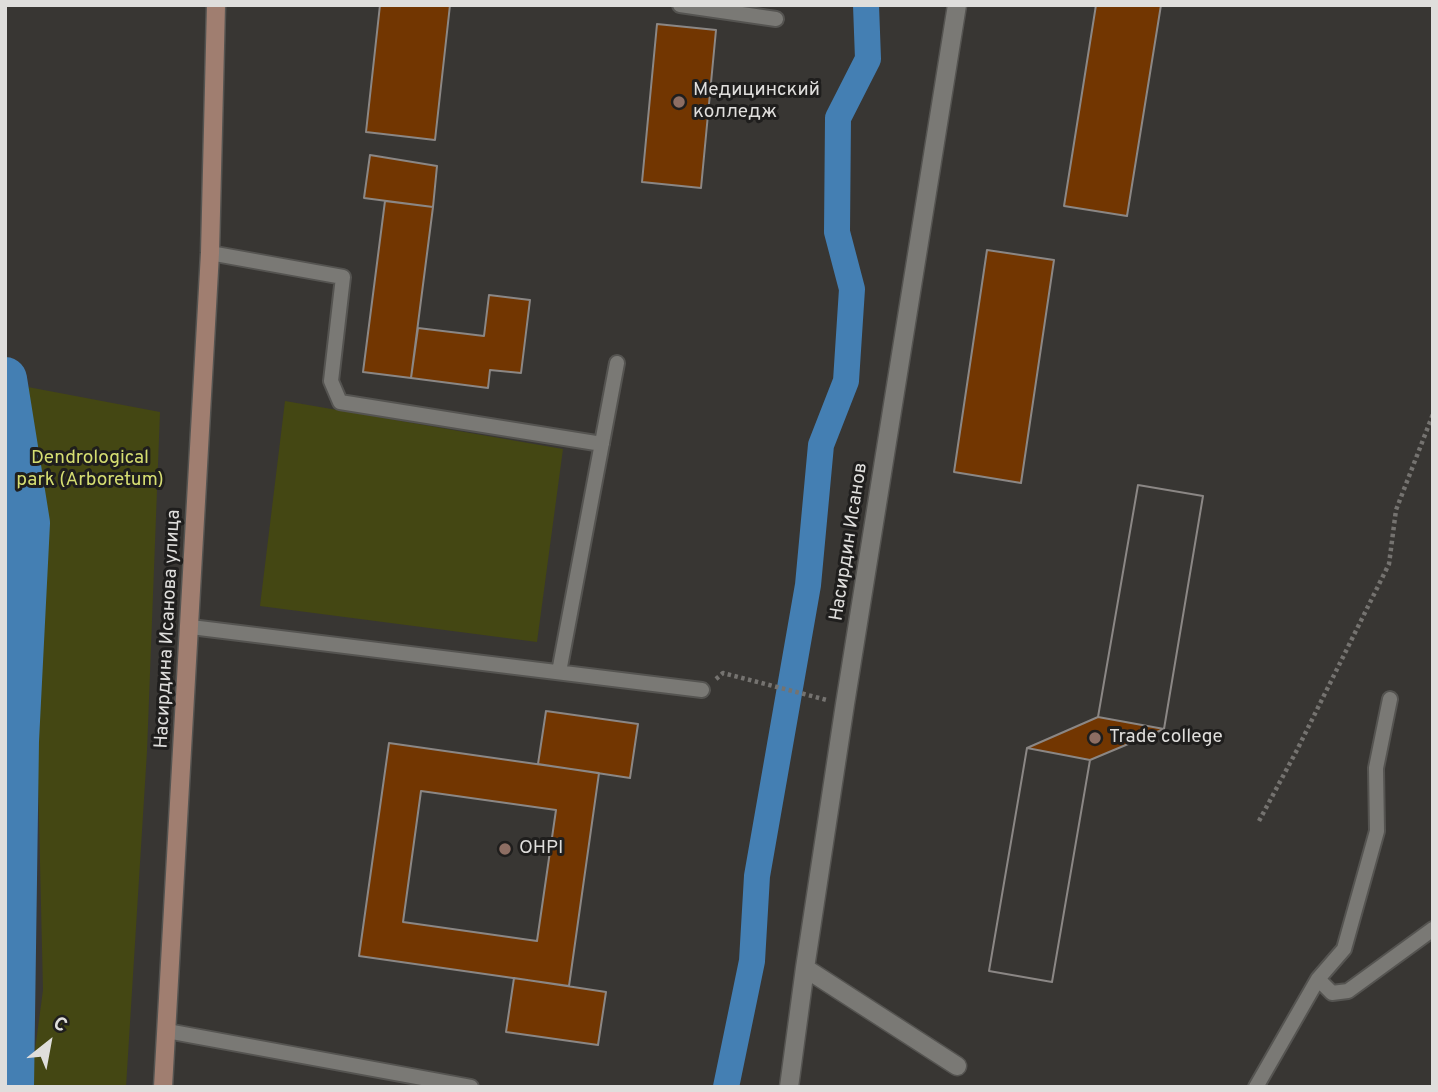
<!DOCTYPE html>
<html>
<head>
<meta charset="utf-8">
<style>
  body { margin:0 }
  #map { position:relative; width:1438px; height:1092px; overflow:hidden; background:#383633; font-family:Overpass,sans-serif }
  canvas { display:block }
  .frame { position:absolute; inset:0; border:7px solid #dfdedc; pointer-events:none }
  .north { position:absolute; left:14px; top:1008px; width:70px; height:70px; -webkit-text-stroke:5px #1f1e1d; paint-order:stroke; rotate:31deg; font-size:19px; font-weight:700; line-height:28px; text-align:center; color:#dfdedc }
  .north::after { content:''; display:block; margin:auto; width:24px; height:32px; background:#dfdedc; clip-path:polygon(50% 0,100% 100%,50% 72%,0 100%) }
</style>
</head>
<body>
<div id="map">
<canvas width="1438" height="1092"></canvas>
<div class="frame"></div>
<div class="north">С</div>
</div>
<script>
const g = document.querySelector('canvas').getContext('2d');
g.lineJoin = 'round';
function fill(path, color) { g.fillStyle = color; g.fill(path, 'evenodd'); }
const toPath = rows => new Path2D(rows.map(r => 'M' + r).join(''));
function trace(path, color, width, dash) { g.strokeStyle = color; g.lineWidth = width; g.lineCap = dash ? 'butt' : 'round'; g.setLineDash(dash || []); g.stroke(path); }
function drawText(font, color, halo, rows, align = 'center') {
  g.font = font + ' Overpass,sans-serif'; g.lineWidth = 6; g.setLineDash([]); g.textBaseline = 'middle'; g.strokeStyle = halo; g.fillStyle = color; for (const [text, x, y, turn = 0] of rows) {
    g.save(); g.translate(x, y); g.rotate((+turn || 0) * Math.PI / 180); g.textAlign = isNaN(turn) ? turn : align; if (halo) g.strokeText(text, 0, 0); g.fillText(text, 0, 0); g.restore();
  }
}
fill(toPath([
  [12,384,160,412,147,751,126,1087,30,1087,43,990,33,566],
  [285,401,563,449,537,642,260,606]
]), '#444713');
trace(toPath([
  [726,1087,752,961,757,876,808,585,821,445,846,381,852,289,837,232,838,118,868,59,866,5]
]), '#447fb3', 26);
trace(toPath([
  [5,379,28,523,17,741,12,1087]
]), '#447fb3', 44);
const building = toPath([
  [380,5,450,5,435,140,366,132,380,5],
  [1096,5,1161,5,1127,216,1064,206,1096,5],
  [657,24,716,30,701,188,642,182,657,24],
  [370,155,437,166,433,207,364,198,370,155],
  [385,201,433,207,411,378,363,372,385,201],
  [987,250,1054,260,1021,483,954,472,987,250],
  [489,295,530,300,521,373,490,370,488,388,411,378,418,328,484,336,489,295],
  [1138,485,1203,496,1164,729,1098,717,1138,485],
  [1138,485,1203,496,1164,729,1090,760,1052,982,989,971,1027,748,1098,717,1138,485],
  [546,711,638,724,630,778,538,764,546,711],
  [389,743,599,773,569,986,359,956,389,743],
  [421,791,556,810,537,941,403,922,421,791],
  [1027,748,1090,760,1052,982,989,971,1027,748],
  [514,978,606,992,598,1045,506,1032,514,978]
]);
fill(building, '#723601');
trace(building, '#8b8785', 2);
const service = toPath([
  [680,5,776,19],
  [210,253,343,277,331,381,340,402,602,444],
  [191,627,702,690],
  [559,672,617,363],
  [1318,979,1332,993,1348,991,1433,929],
  [167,1031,471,1087],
  [1256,1087,1318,979,1344,949,1377,831,1376,768,1390,699]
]);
const minor = toPath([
  [805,968,957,1066],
  [789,1087,805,968,845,704,957,5]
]);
const secondary = toPath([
  [163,1087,210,253,216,5]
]);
trace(service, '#555451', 18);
trace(minor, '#555451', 21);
trace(secondary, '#555451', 21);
trace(toPath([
  [716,679,723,673,827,700],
  [1259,821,1297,750,1389,564,1396,510,1433,414]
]), '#757370', 4.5, [3.5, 3.5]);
trace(service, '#7a7975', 14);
trace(minor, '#7a7975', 18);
trace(secondary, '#a07e70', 18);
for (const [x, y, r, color] of [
  [679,102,7,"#8d6e63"],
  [1095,738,7,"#8d6e63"],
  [505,849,7,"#8d6e63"]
]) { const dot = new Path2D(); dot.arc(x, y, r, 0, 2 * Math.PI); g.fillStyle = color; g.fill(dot); trace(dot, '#1f1e1d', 2.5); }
drawText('19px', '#dfdedc', '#1f1e1d', [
  ["Медицинский",693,91],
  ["колледж",693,113],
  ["Trade college",1109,738],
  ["OHPI",519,849]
], 'left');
drawText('19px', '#d5dd71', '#1f1e1d', [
  ["Dendrological",90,459],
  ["park (Arboretum)",90,481]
]);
drawText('19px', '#dfdedc', '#1f1e1d', [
  ["Насирдин Исанов",850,542,-81],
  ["Насирдина Исанова улица",169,629,-87]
]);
</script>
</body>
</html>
